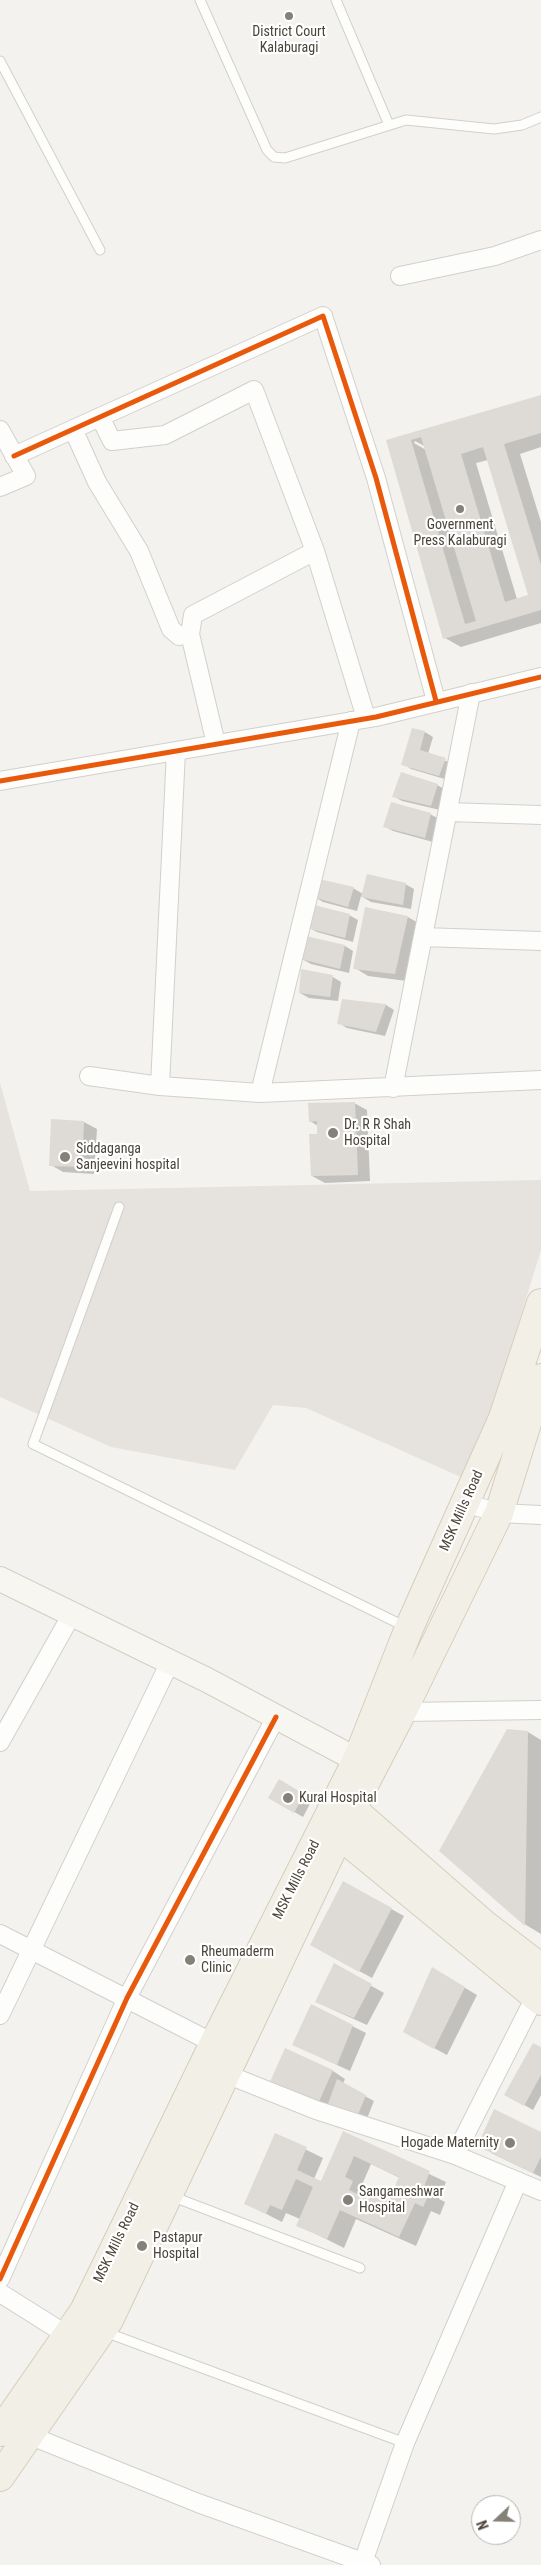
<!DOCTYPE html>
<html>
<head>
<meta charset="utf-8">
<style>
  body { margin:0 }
  #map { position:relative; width:541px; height:2565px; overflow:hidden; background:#f4f2ee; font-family:"Roboto Condensed",sans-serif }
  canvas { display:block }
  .north { position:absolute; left:471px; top:2495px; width:50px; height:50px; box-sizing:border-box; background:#fff; border:1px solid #b7b4b0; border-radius:50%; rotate:249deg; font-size:14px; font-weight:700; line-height:20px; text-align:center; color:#4b4439 }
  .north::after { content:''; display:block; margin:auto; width:18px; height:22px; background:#868178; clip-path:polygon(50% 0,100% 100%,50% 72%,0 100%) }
</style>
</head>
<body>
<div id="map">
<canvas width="541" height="2565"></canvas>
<div class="north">N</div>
</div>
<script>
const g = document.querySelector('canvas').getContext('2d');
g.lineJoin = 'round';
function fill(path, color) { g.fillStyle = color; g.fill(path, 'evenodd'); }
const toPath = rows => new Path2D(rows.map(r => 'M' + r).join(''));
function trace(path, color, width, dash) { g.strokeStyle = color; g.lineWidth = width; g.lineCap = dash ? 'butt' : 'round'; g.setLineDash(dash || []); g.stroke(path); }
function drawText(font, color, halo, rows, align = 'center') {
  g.font = font + ' "Roboto Condensed",sans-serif'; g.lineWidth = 4.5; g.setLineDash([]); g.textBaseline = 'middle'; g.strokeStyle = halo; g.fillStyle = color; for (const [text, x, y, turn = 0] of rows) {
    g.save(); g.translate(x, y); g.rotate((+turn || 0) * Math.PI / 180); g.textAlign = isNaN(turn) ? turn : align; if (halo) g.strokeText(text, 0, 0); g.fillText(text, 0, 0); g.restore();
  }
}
fill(toPath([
  [0,1083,30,1191,541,1180,541,1250,488,1422,463,1478,306,1408,273,1405,235,1470,111,1447,0,1397]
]), '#e6e2de');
fill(toPath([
  [541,396,541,447,520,454,541,522,541,623,461,647,445,638,387,441],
  [415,441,426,447,426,450,414,443],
  [488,460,529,595,517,599,476,463],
  [425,732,433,737,428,754,454,764,448,780,411,769,403,764],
  [437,785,446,790,440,810,402,801,393,796],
  [430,814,439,819,433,842,393,831,384,826],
  [405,884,414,889,411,909,371,902,361,896,357,911,323,902,315,897,353,888,363,894],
  [349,915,358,920,353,942,317,932,308,927],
  [408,917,420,924,407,981,368,976,355,968],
  [307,938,345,946,353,951,349,973,311,964,302,959],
  [333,977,341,982,338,1001,309,998,300,993],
  [343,1000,386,1005,394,1010,385,1036,347,1028,339,1023],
  [354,1103,367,1110,370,1181,325,1183,312,1176,319,1135,318,1126,310,1121],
  [84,1122,97,1129,94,1174,63,1172,51,1165],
  [528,1732,541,1740,541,1934,526,1925,441,1851],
  [279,1781,312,1800,303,1817,270,1798],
  [344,1883,404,1916,372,1978,324,1952],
  [334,1965,384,1993,367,2025,316,2002],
  [433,1969,477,1995,447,2055,417,2039],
  [312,2006,366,2033,350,2071,294,2045],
  [541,2049,541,2095,533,2110,505,2094],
  [286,2050,333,2071,345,2079,343,2084,374,2101,366,2121,283,2091],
  [343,2133,446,2182,439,2199,445,2202,440,2215,431,2211,416,2246,356,2219,344,2248,298,2225,300,2219,286,2213,282,2222,245,2203,276,2135,323,2158,314,2179,321,2182],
  [371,2164,400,2178,389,2201,365,2199,369,2191,361,2187],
  [541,2133,541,2177,491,2153]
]), '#0003');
fill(toPath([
  [541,395,541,433,504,444,541,565,541,610,443,639,386,440],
  [421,437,476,621,465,624,411,440],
  [483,447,528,595,505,602,461,454],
  [412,728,425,731,420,750,446,758,439,776,401,765],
  [401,772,438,784,431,806,392,797],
  [391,802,431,813,425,838,383,827],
  [367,874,406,883,403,905,361,897],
  [319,879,354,887,348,907,313,897],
  [310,904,350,914,345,938,307,928],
  [365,907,408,916,395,974,353,969],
  [306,936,345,945,340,969,301,959],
  [301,969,333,975,330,997,299,993],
  [342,999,386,1004,376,1032,337,1024],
  [355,1102,358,1175,311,1176,309,1134,317,1134,317,1121,309,1122,308,1103],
  [51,1119,84,1121,82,1167,49,1166],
  [507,1729,528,1731,525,1926,439,1851],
  [279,1779,304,1794,294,1813,268,1798],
  [343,1881,392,1908,359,1972,310,1945],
  [334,1963,372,1984,354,2018,315,2002],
  [432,1967,465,1987,434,2049,403,2032],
  [311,2004,353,2025,337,2065,292,2045],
  [533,2043,541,2047,541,2075,524,2106,504,2095],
  [285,2048,333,2070,317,2106,269,2084],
  [337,2079,366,2095,357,2117,327,2107],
  [494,2109,541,2132,541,2157,533,2173,477,2146],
  [343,2131,430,2171,423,2189,430,2192,423,2207,415,2203,399,2237,340,2210,327,2239,296,2226,313,2187,296,2179,282,2210,270,2205,266,2214,244,2204,275,2133,307,2147,297,2170,321,2181],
  [354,2156,399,2177,389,2199,372,2192,368,2199,349,2190,353,2181,345,2177]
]), '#dedbd6');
const lane = toPath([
  [200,0,267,150,274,157,285,158,406,120,494,129,522,125,541,117],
  [336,0,389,125],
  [0,61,100,250],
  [119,1207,33,1444,406,1627],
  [171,2196,360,2268],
  [105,2332,405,2443]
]);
const street = toPath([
  [400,276,495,256,541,240],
  [100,417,112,441,165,435,254,390,315,551,366,718],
  [73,429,97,482,139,551,171,629,179,636,190,634],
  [0,430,26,476,0,487],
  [14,456,323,316,376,478,436,701],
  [216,744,190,634,193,615,315,551],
  [0,781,376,717,541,677],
  [448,812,541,815],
  [423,937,541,941],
  [89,1076,160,1086,260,1093,541,1080],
  [160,1086,176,751],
  [393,1088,471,693],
  [260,1093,351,721],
  [465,1503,499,1513,541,1515],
  [402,1712,541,1710],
  [0,1742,72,1614],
  [0,1934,221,2047],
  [0,2015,170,1662],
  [216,2070,316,2110,455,2155,541,2191],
  [455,2155,535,1997],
  [0,2279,127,1998,276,1717],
  [0,2293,67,2335],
  [21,2432,198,2503,371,2565],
  [363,2562,405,2443,518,2181]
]);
const secondary = toPath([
  [0,1579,207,1680,357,1760,374,1766]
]);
const primary = toPath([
  [340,1798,484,1924,541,1968],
  [326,1824,541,2001],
  [0,2432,84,2311,214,2043,357,1760,409,1628,503,1418,541,1303],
  [0,2477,109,2320,352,1808,402,1712,499,1513,541,1378]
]);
trace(lane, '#d2d0cb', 11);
trace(street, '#d2d0cb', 20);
trace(secondary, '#d3cfc5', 26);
trace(primary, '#d6cebb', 30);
trace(lane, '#fdfdfc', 9);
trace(street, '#fdfdfc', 18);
trace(secondary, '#f7f6f1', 24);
trace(primary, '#f2efe6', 28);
trace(toPath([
  [14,456,323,316,376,478,436,701],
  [0,781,376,717,541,677],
  [0,2279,127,1998,276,1717]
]), '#e8590c', 5);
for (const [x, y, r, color] of [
  [289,16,5,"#868178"],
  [460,509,5,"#868178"],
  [333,1133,6,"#868178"],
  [65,1157,6,"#868178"],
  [288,1798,6,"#868178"],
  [190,1960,6,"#868178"],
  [510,2143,6,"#868178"],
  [348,2200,6,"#868178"],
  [142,2246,6,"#868178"]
]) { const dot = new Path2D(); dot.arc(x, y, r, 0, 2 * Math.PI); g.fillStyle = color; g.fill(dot); trace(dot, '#fff', 2); }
drawText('14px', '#4b4439', '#fff', [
  ["District Court",289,32,"center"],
  ["Kalaburagi",289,48,"center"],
  ["Government",460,525,"center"],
  ["Press Kalaburagi",460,541,"center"],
  ["Dr. R R Shah",344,1125],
  ["Hospital",344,1141],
  ["Siddaganga",76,1149],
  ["Sanjeevini hospital",76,1165],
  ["Kural Hospital",299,1798],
  ["Rheumaderm",201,1952],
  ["Clinic",201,1968],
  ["Hogade Maternity",499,2143,"right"],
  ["Sangameshwar",359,2192],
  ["Hospital",359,2208],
  ["Pastapur",153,2238],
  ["Hospital",153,2254]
], 'left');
drawText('14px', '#4b4439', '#fff', [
  ["MSK Mills Road",462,1511,-66],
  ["MSK Mills Road",297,1880,-63],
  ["MSK Mills Road",117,2243,-64]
]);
</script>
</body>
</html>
